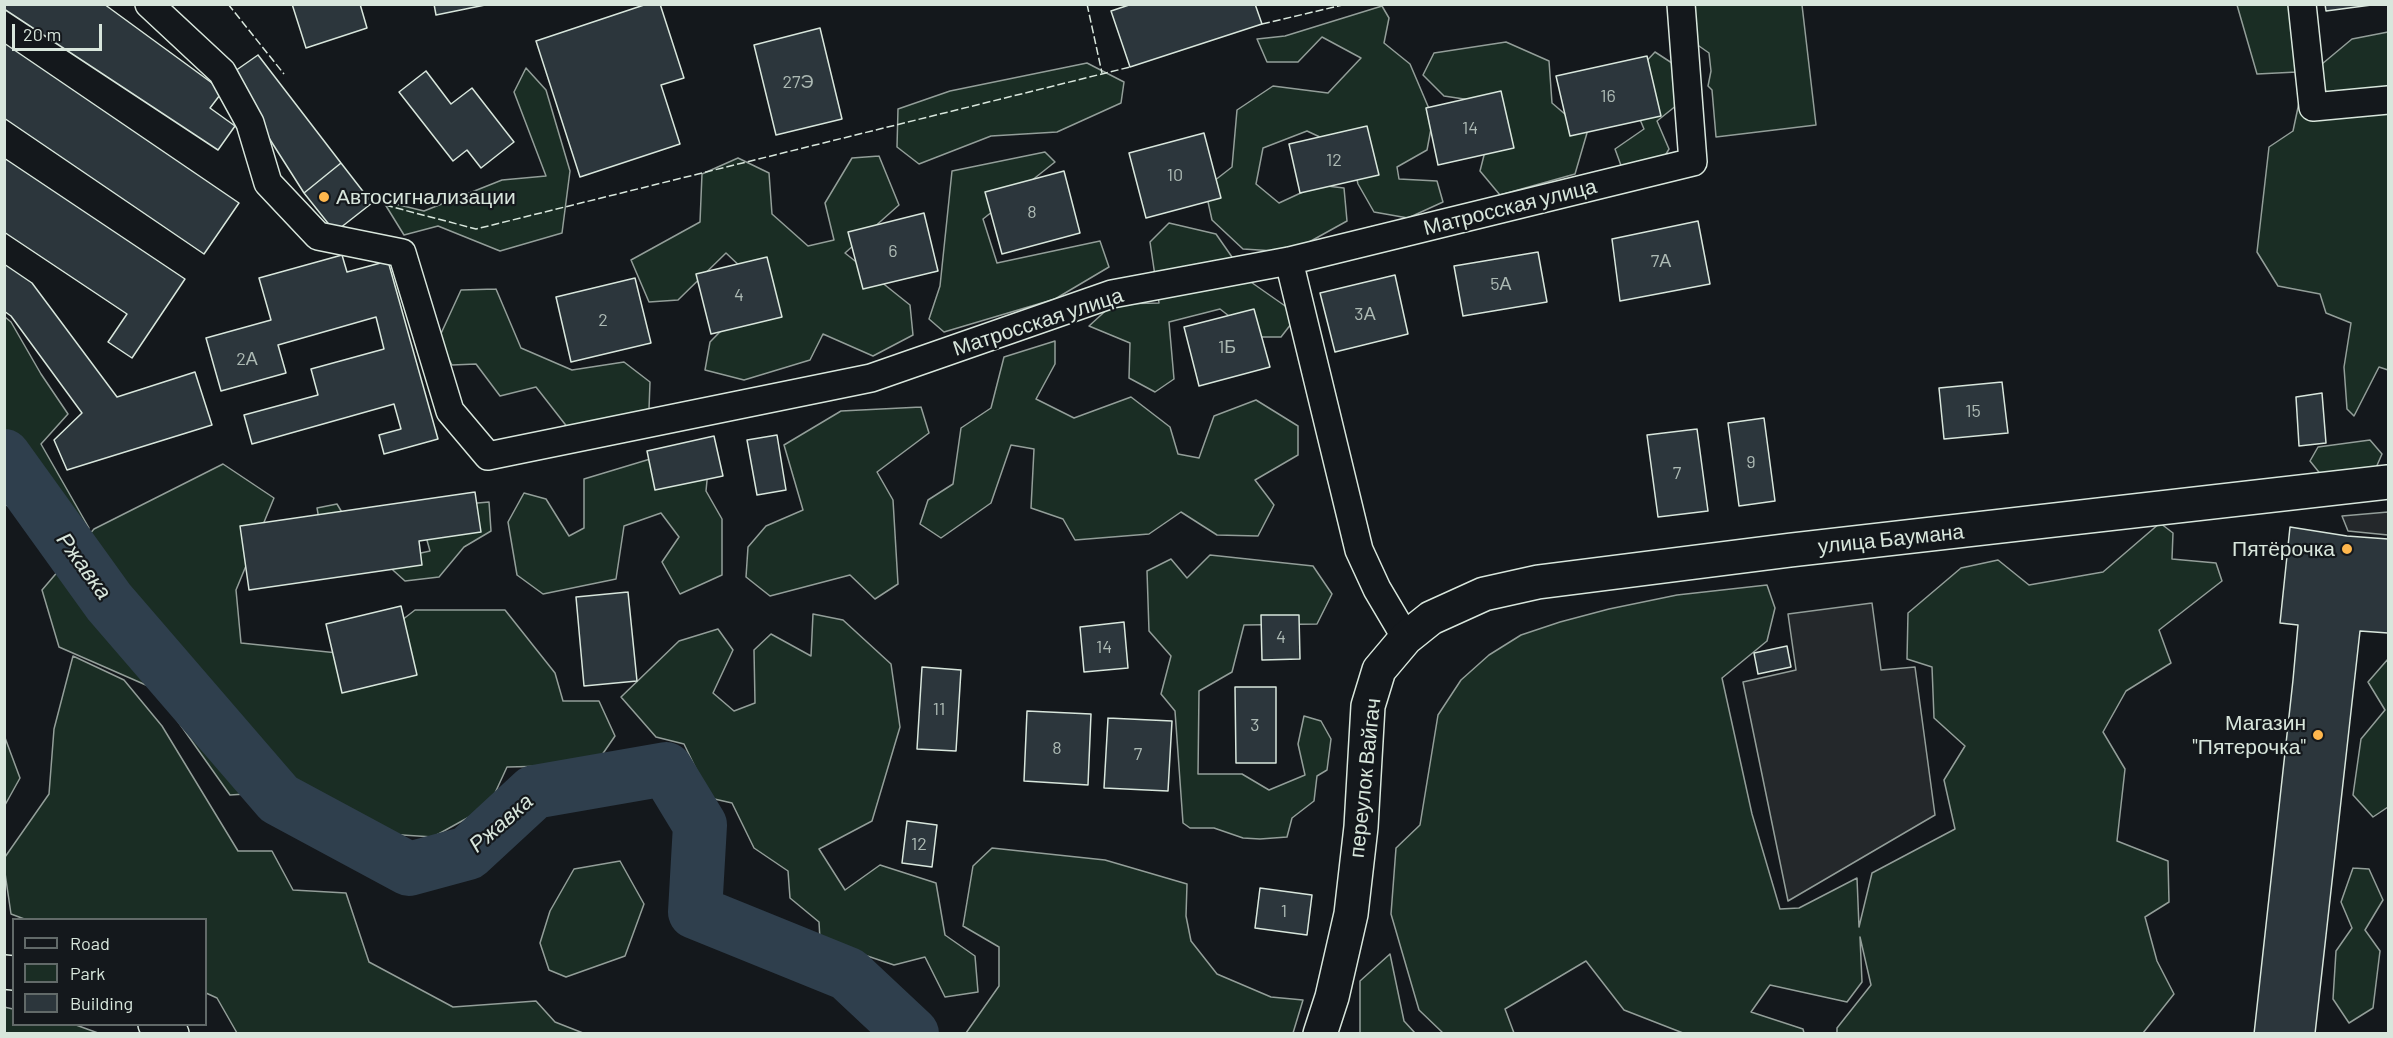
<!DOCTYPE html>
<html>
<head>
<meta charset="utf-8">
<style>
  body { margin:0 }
  #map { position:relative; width:2393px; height:1038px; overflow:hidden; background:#14181c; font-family:Barlow,sans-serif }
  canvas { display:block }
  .frame { position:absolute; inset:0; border:6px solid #d8e6dc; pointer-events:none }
  .legend { position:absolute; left:12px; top:918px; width:195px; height:108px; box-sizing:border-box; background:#14181c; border:2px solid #626a69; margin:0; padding:8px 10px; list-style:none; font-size:18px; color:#d8e6dc }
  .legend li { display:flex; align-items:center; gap:12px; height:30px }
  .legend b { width:30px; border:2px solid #626a69 }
  .scale { position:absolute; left:12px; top:24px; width:90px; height:27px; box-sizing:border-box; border:3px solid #d8e6dc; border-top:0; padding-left:8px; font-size:18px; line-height:21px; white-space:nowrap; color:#d8e6dc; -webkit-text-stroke:4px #14181c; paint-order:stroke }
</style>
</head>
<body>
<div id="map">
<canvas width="2393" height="1038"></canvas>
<div class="frame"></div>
<ul class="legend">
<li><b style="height:8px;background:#14181c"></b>Road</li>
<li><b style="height:16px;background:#1a2d24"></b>Park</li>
<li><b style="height:16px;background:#2c363c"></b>Building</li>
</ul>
<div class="scale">20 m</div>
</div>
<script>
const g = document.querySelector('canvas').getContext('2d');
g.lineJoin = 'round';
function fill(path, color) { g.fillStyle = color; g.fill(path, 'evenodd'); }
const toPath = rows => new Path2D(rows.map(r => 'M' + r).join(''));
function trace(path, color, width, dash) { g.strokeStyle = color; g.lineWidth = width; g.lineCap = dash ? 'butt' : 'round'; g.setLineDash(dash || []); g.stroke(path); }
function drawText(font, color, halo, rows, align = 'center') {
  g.font = font + ' Barlow,sans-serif'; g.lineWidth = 4.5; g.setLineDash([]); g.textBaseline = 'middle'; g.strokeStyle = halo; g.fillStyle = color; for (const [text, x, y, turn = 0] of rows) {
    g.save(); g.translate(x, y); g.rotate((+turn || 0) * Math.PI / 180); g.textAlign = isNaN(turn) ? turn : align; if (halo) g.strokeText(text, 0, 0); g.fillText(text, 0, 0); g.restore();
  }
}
const green = toPath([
  [1687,5,1802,5,1816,125,1716,137,1712,90,1708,86,1711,71,1709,53,1689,39,1687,5],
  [2237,5,2290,5,2297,72,2257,74,2237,5],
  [1382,6,1389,18,1384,43,1410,64,1433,118,1427,150,1397,167,1399,179,1437,181,1443,202,1408,218,1374,212,1358,184,1350,151,1307,131,1263,148,1256,184,1279,203,1318,185,1344,188,1347,221,1291,252,1243,249,1212,220,1205,188,1232,167,1237,110,1273,86,1328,93,1361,58,1322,37,1298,62,1267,62,1257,39,1285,36,1382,6],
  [2388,32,2388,370,2379,367,2354,416,2347,409,2344,367,2351,323,2326,313,2320,294,2278,286,2257,252,2269,147,2293,131,2304,79,2352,39,2388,32],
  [1506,42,1549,61,1552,103,1587,133,1575,174,1500,195,1480,171,1497,104,1444,96,1423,75,1434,53,1506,42],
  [1655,52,1675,65,1682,101,1657,121,1669,149,1659,166,1623,171,1615,149,1644,129,1625,84,1655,52],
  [1087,63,1124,82,1121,103,1057,132,991,136,919,164,897,147,898,109,950,91,1087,63],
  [526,68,546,90,570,171,562,233,500,251,438,226,404,235,383,201,424,211,502,180,546,176,514,92,526,68],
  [1045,152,1055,162,983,219,997,263,1100,241,1109,267,1055,299,944,332,929,319,940,286,952,171,1045,152],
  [879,156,899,205,845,253,910,305,913,335,873,356,823,334,810,360,744,380,705,370,710,342,763,288,726,253,678,300,649,302,631,260,700,222,702,174,738,158,769,173,772,214,808,246,834,240,825,203,852,158,879,156],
  [1169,223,1216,234,1248,280,1298,315,1281,337,1256,337,1220,309,1169,322,1174,379,1155,392,1129,378,1130,343,1089,326,1113,304,1159,303,1150,242,1169,223],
  [496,289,521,348,572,370,624,362,650,382,649,409,568,428,536,387,500,396,476,364,452,365,438,340,461,290,496,289],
  [5,317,11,322,41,374,68,414,41,444,89,528,63,556,43,548,28,508,13,509,5,504,5,317],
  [1055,341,1055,364,1036,399,1074,418,1131,397,1170,427,1178,454,1199,458,1214,416,1256,400,1298,426,1298,455,1255,480,1274,505,1258,536,1217,535,1181,512,1149,534,1075,540,1063,519,1031,508,1034,449,1011,445,991,503,941,538,920,524,928,500,953,484,961,428,991,408,1004,357,1055,341],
  [921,407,929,433,877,472,893,500,898,584,875,599,850,575,770,596,746,577,748,547,766,526,803,510,784,445,841,411,921,407],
  [2370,440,2382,454,2375,470,2322,476,2310,461,2318,447,2370,440],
  [680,450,709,460,706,491,722,519,722,575,680,594,662,562,679,537,661,513,624,526,616,579,543,594,517,575,508,522,524,493,546,499,569,536,584,528,584,479,680,450],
  [223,464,274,498,236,590,241,643,357,655,415,610,505,610,555,673,563,701,599,701,615,736,595,765,507,767,489,806,433,837,372,833,352,817,301,824,261,793,230,795,155,689,59,647,42,590,94,529,223,464],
  [489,502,491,531,464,547,439,577,405,581,384,562,324,547,317,508,337,504,356,536,407,556,430,551,421,519,466,504,489,502],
  [2160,523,2173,533,2172,559,2216,563,2222,581,2159,630,2171,663,2126,691,2103,732,2125,769,2117,841,2168,861,2169,902,2145,917,2157,961,2174,994,2143,1033,1837,1033,1837,1028,1871,985,1860,937,1862,982,1847,1002,1770,985,1751,1012,1803,1029,1804,1033,1683,1033,1624,1010,1586,961,1505,1009,1514,1033,1443,1033,1419,1010,1391,914,1396,848,1420,825,1438,715,1461,680,1489,655,1521,635,1560,622,1609,609,1677,595,1767,585,1775,608,1767,641,1722,678,1752,814,1780,909,1799,908,1857,878,1859,927,1872,873,1955,829,1944,780,1965,746,1934,718,1932,667,1907,659,1908,613,1961,568,1998,560,2029,585,2103,572,2160,523],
  [1210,555,1313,566,1332,594,1317,624,1244,625,1232,672,1199,691,1198,774,1242,774,1269,790,1305,775,1298,744,1304,716,1321,721,1331,739,1327,770,1317,776,1314,801,1292,818,1287,837,1260,839,1243,838,1214,828,1190,828,1183,823,1175,711,1161,694,1171,656,1149,631,1147,571,1171,559,1187,578,1210,555],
  [813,614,843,620,891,664,900,727,872,821,819,849,845,890,880,865,936,883,945,935,975,956,978,992,945,997,925,957,894,965,820,940,819,922,790,898,788,871,754,848,732,803,710,798,684,744,656,737,621,697,679,641,718,629,733,650,713,693,734,711,755,703,754,650,771,634,811,656,813,614],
  [73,656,124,680,162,726,238,851,272,851,293,890,346,893,369,962,453,1007,536,1001,555,1022,583,1033,237,1033,217,998,206,993,206,920,27,920,11,914,5,873,5,857,49,794,54,729,73,656],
  [2388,659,2388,807,2373,817,2353,795,2361,739,2385,710,2368,682,2388,659],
  [4,735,20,778,5,805,4,805,4,735],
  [992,848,1105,860,1187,884,1186,916,1191,941,1217,974,1271,997,1303,1000,1293,1033,966,1033,999,986,999,947,963,926,973,866,992,848],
  [620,861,644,904,625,956,566,977,549,970,540,943,550,911,574,869,620,861],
  [2353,868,2369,869,2383,900,2365,930,2380,951,2373,1008,2349,1023,2333,999,2336,951,2352,928,2341,902,2353,868],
  [1390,954,1404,1021,1415,1033,1360,1033,1360,981,1390,954],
  [4,1007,13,1009,14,1024,76,1025,98,1033,5,1033,4,1007]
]);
fill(green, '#1a2d24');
trace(green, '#939e99', 1.5);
const parking = toPath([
  [2388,512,2388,535,2348,531,2342,516,2388,512],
  [1872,603,1881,670,1915,667,1935,815,1788,901,1743,682,1796,670,1788,614,1872,603]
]);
fill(parking, '#24282b');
trace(parking, '#939e99', 1.5);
trace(toPath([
  [4,456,109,602,279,799,409,869,468,853,534,792,666,769,700,825,695,912,848,974,912,1034]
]), '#2f3f4d', 54);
const building = toPath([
  [4,4,104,4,223,91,210,108,235,126,218,150,4,9,4,4],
  [292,4,360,4,367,28,306,48,292,4],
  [434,4,490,4,436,15,434,4],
  [647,4,660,4,684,78,661,85,680,144,580,177,536,41,647,4],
  [1132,4,1255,4,1262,24,1130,67,1111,11,1132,4],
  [2325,4,2379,4,2326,11,2325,4],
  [820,28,842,119,776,135,754,45,820,28],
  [4,43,239,203,204,254,4,118,4,43],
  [258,55,341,163,304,193,255,116,235,71,258,55],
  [1647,56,1661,116,1570,136,1556,76,1647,56],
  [426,71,451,104,472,88,514,142,481,168,467,150,453,161,399,92,426,71],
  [1501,91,1514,148,1438,165,1426,108,1501,91],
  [1367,126,1379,175,1300,193,1289,144,1367,126],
  [1204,133,1221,198,1146,218,1129,153,1204,133],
  [4,158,185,279,132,358,108,342,127,314,4,232,4,158],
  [341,163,372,203,335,232,304,193,341,163],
  [1064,171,1080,233,1002,254,985,192,1064,171],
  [924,213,938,271,863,289,848,232,924,213],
  [1698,221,1710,284,1620,301,1612,239,1698,221],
  [1538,252,1547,302,1463,316,1454,266,1538,252],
  [342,255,347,272,388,261,438,439,384,454,379,435,401,429,394,404,252,444,244,415,318,395,311,369,384,349,376,317,278,345,286,373,221,391,206,338,271,320,259,278,342,255],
  [767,257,782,317,711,334,696,274,767,257],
  [4,264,32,283,117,397,195,372,212,425,67,470,54,440,82,413,11,316,4,311,4,264],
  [1395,275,1408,334,1335,352,1320,293,1395,275],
  [635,278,651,343,571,362,556,297,635,278],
  [1254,309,1270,367,1199,386,1184,327,1254,309],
  [2002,382,2008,433,1944,439,1939,388,2002,382],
  [2322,393,2326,443,2299,446,2296,397,2322,393],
  [1764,418,1775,501,1739,506,1728,423,1764,418],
  [1697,429,1708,511,1658,517,1647,435,1697,429],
  [777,435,786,490,757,495,747,440,777,435],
  [714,436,723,476,655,490,647,451,714,436],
  [475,492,481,532,419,541,422,565,249,590,240,526,475,492],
  [2290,527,2347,536,2388,539,2388,633,2360,631,2315,1034,2254,1034,2293,680,2298,625,2280,623,2290,527],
  [628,592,637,681,584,686,576,597,628,592],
  [401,606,417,675,342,693,326,624,401,606],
  [1261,615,1299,615,1300,659,1262,660,1261,615],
  [1124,622,1128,668,1084,672,1080,627,1124,622],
  [1787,646,1791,667,1758,674,1754,653,1787,646],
  [922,667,961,670,956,751,917,749,922,667],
  [1235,687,1276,687,1276,763,1236,763,1235,687],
  [1027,711,1091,714,1088,785,1024,781,1027,711],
  [1108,718,1172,721,1168,791,1104,788,1108,718],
  [907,821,937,825,932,867,902,863,907,821],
  [1260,888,1312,895,1307,935,1255,928,1260,888]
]);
fill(building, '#2c363c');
trace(building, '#d8e6dc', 1.5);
const minor = toPath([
  [149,4,222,72,250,123,268,183,318,236,402,253,450,411,488,456,871,378,1112,294,1289,261,1693,162,1681,4],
  [2302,4,2313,107,2388,100],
  [1289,261,1359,550,1377,589,1406,638]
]);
const tertiary = toPath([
  [4,972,14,973],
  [155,1024,172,1034],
  [1320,1034,1332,997,1351,914,1361,827,1368,706,1379,670,1406,638,1431,618,1484,594,1538,582,1791,550,2388,482]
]);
trace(minor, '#d8e6dc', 30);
trace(tertiary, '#d8e6dc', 36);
trace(minor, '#14181c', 27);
trace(tertiary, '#14181c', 33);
trace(toPath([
  [228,4,284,74],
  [1087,4,1102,73],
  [1262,24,1347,4],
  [385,205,476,229,1130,67]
]), '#d8e6dc', 1.5, [8, 3]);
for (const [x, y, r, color] of [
  [324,197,6,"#ffb74d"],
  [2347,549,6,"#ffb74d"],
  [2318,735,6,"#ffb74d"]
]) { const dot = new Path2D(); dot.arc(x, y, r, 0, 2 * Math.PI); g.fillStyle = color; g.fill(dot); trace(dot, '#14181c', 2); }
drawText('18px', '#adbab4', null, [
  ["27Э",798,82],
  ["16",1608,96],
  ["14",1470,128],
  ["12",1334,160],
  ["10",1175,175],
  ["8",1032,212],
  ["6",893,251],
  ["7А",1661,261],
  ["5А",1501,284],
  ["4",739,295],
  ["3А",1365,314],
  ["2",603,320],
  ["1Б",1227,347],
  ["2А",247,359],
  ["15",1973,411],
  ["9",1751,462],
  ["7",1677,473],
  ["4",1281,637],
  ["14",1104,647],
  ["11",939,709],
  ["3",1255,725],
  ["8",1057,748],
  ["7",1138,754],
  ["12",919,844],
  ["1",1284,911]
]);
drawText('21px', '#d8e6dc', '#14181c', [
  ["Автосигнализации",336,197,"left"],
  ["Пятёрочка",2335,549],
  ["Магазин",2306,723],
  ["\"Пятерочка\"",2306,747]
], 'right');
drawText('21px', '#d8e6dc', '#14181c', [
  ["Матросская улица",1510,207,-14],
  ["Матросская улица",1038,322,-18],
  ["улица Баумана",1891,539,-6],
  ["переулок Вайгач",1365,778,-84]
]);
drawText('italic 22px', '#d8e6dc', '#14181c', [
  ["Ржавка",84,566,54],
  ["Ржавка",501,823,-41]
]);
</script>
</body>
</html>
